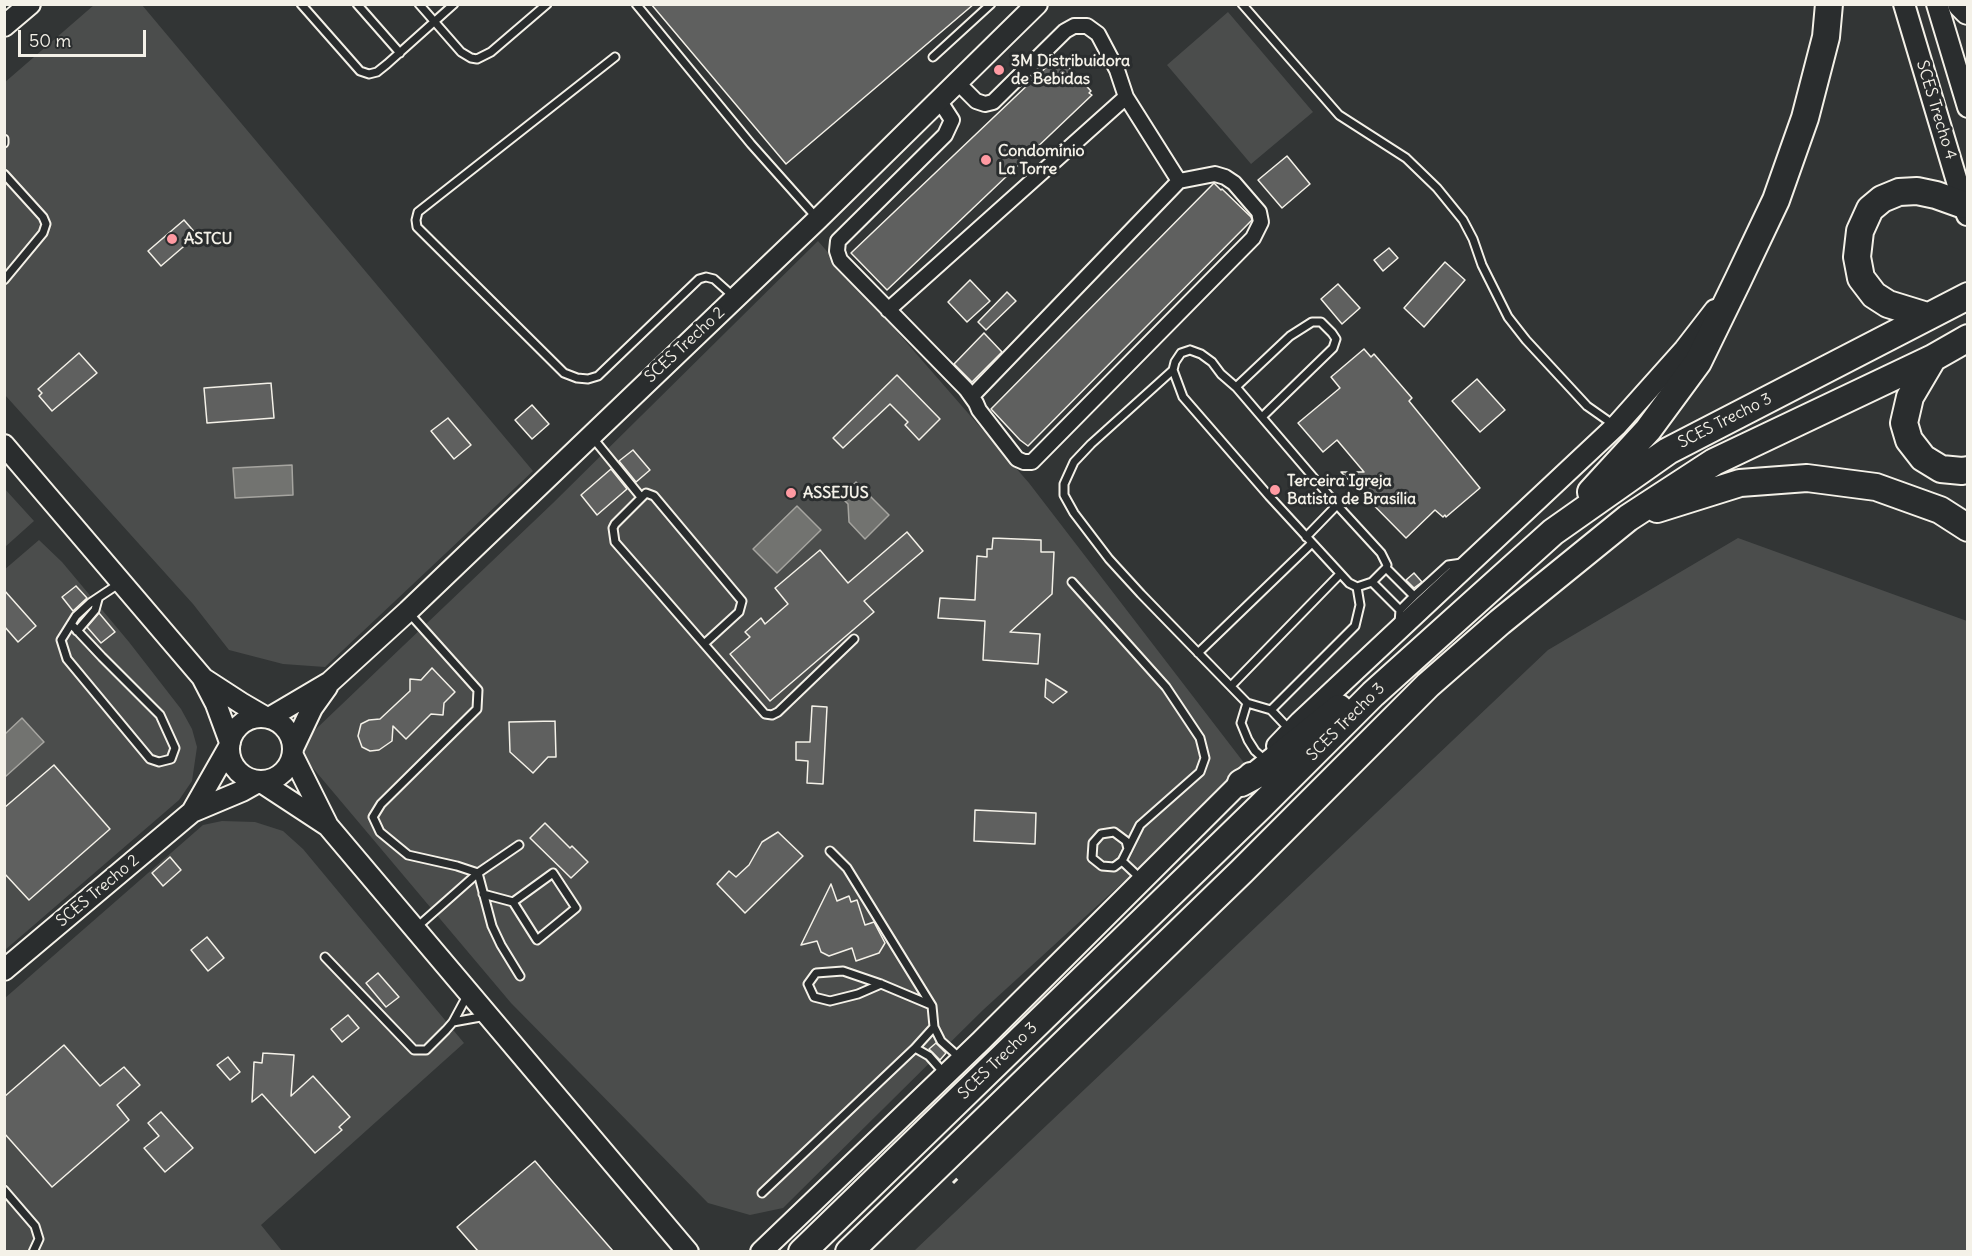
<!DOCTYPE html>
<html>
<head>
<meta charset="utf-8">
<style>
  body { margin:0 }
  #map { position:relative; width:1972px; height:1256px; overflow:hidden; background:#323535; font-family:Delius,sans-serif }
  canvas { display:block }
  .frame { position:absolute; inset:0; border:6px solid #f4f1e8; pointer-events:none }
  .scale { position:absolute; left:18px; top:30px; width:128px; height:27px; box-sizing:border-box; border:3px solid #f4f1e8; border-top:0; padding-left:8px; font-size:18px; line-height:21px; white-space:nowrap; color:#f4f1e8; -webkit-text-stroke:4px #2a2d2e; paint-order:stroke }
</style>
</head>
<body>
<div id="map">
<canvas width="1972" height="1256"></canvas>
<div class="frame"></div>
<div class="scale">50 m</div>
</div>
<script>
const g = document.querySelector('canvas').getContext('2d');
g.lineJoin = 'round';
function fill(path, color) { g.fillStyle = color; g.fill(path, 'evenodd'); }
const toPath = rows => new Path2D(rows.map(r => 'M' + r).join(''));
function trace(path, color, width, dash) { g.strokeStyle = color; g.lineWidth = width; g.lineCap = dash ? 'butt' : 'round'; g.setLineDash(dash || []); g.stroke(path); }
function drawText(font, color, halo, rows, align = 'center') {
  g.font = font + ' Delius,sans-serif'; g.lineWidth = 6; g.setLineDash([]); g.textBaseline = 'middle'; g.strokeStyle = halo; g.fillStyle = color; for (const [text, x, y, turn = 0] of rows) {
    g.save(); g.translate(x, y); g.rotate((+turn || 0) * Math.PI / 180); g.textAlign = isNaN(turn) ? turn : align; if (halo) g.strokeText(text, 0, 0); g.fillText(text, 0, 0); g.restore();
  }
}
fill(toPath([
  [94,5,142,5,533,471,325,667,283,664,229,650,193,604,5,395,4,83],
  [1228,12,1313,112,1251,164,1167,65],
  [818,241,1029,483,1248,768,983,1010,783,1208,750,1215,708,1203,511,1003,296,748,553,503],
  [4,488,34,521,5,547,4,547],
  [1738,538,1967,621,1967,1251,914,1251,1548,650],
  [39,540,62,562,129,642,181,709,192,729,197,747,192,781,179,800,5,950,4,570],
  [222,821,255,822,283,831,303,849,464,1043,261,1225,282,1251,5,1252,5,998,203,825]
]), '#4b4d4c');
const water = toPath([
  [292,465,293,495,235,498,233,468,292,465],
  [856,482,889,515,865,539,849,522,848,504,841,497,856,482],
  [797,506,821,530,777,573,753,549,797,506],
  [22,718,44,742,5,777,5,734,22,718]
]);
fill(water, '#727370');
trace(water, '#a6a5a0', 1.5);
const building = toPath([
  [651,4,974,4,786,164,651,4],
  [1056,58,1058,60,1060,58,1091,91,1089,93,1092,95,887,290,851,253,1056,58],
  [1287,156,1310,184,1282,208,1258,180,1287,156],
  [1214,183,1221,190,1222,189,1251,217,1252,220,1028,446,1020,440,991,409,1214,183],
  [184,220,197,235,161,266,148,251,184,220],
  [1389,248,1398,258,1383,271,1374,260,1389,248],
  [1445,262,1465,280,1424,327,1404,308,1445,262],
  [970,280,990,301,967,322,948,302,970,280],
  [1338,284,1360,308,1342,324,1321,299,1338,284],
  [1007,292,1016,301,986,330,978,322,1007,292],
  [984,333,1002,352,972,382,954,364,984,333],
  [1364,349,1371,357,1374,354,1412,398,1409,401,1480,488,1446,517,1445,515,1443,517,1435,510,1406,538,1341,472,1364,472,1337,440,1323,452,1298,423,1340,388,1331,377,1364,349],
  [79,353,97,373,52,411,39,396,42,393,38,389,79,353],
  [897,375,940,419,919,440,905,425,908,422,890,404,843,448,833,438,897,375],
  [1477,379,1505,410,1480,432,1452,401,1477,379],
  [271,383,274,418,207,423,204,388,271,383],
  [532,405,549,424,532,439,515,420,532,405],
  [448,418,471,445,454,459,431,431,448,418],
  [633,450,650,470,636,482,619,461,633,450],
  [611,469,627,489,597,515,581,495,611,469],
  [907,532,923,551,864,601,874,612,770,701,730,654,750,637,745,632,761,618,765,624,788,604,775,588,820,550,848,583,907,532],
  [993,538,1041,540,1041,552,1054,552,1052,594,1010,632,1040,634,1038,664,983,660,985,621,938,618,940,598,975,600,977,556,987,557,987,549,992,549,993,538],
  [1414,573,1422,582,1414,588,1406,580,1414,573],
  [76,586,87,598,73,611,62,597,76,586],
  [4,590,36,626,18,642,4,626,4,590],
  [99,613,115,632,101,643,87,627,99,613],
  [432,668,455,692,444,703,443,715,431,714,406,739,393,726,392,741,379,750,370,751,362,747,358,736,361,724,369,720,380,719,410,691,410,679,421,680,432,668],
  [1046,679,1067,692,1053,703,1045,697,1046,679],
  [812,706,827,707,823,784,807,783,808,761,796,760,796,742,810,742,812,706],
  [555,721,556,757,548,757,533,773,510,752,509,722,555,721],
  [54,765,110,829,29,900,4,873,4,808,54,765],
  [975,810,1036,813,1035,844,974,841,975,810],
  [545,823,570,848,572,846,588,862,571,878,530,838,545,823],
  [778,832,803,856,745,913,717,884,729,871,736,877,749,865,762,842,778,832],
  [170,857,181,870,163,886,152,873,170,857],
  [831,884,837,901,849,896,851,902,857,900,865,925,874,922,885,943,879,953,856,961,852,948,829,956,821,952,817,941,801,945,831,884],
  [207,937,224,958,208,971,191,950,207,937],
  [378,973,399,997,386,1007,366,983,378,973],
  [348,1015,359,1028,342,1042,331,1029,348,1015],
  [936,1043,946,1053,940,1060,929,1049,936,1043],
  [64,1045,100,1086,124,1067,140,1085,117,1105,129,1120,52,1187,4,1133,4,1097,64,1045],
  [263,1053,294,1055,291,1096,313,1076,350,1117,339,1127,342,1130,315,1153,262,1094,252,1102,254,1062,262,1063,263,1053],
  [228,1057,240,1072,230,1080,217,1065,228,1057],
  [161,1112,193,1148,165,1172,144,1148,159,1136,148,1123,161,1112],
  [535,1161,552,1181,613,1251,478,1251,457,1227,535,1161]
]);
fill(building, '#5f605f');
trace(building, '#f4f1e8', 1.5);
const lane = toPath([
  [301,4,360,71,369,74,377,72,387,64,454,4],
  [357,4,400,53],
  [419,4,461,52,471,58,477,59,491,52,547,4],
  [636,4,751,144,816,217],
  [1242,4,1339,115,1406,158,1437,188,1463,220,1473,239,1482,265,1508,317,1526,340,1587,406,1614,425],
  [615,57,418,212,416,220,417,227,564,373,577,378,588,379,598,376,699,279,706,277,714,279,733,296],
  [933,57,991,4],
  [4,139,4,143],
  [4,174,43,217,46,224,43,233,4,280],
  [1190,350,1201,354,1212,362,1221,374,1236,387,1337,505,1381,553,1387,565,1386,568,1372,582,1357,587,1349,583,1269,496,1183,397,1173,370,1175,362,1181,353,1190,350],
  [1173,370,1091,444,1074,462,1064,484,1064,495,1074,513,1109,559,1141,594,1247,703,1241,723,1248,740,1255,751,1264,759],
  [1236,387,1290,336,1312,322,1321,322,1332,333,1336,339,1333,348,1262,417],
  [592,437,641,497],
  [1306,537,1337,505],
  [1386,568,1414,596],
  [1072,582,1166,687,1200,738,1205,758,1200,772,1140,825,1122,861,1141,879],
  [1372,582,1400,610],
  [409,613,478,690,477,709,381,804,373,817,380,832,408,855,457,866,478,873,492,926,501,945,520,976],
  [1399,623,1400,610,1414,596,1448,565,1462,563],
  [71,624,102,657,160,715,175,748,171,759,159,762,150,759,67,659,61,640,76,616,90,603,120,583],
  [77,631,95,610,98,599],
  [704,644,739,612,742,601,654,496,646,493,615,524,613,528,615,542,657,590,704,644,765,714,772,715,778,712,854,639],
  [1198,653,1312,543],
  [1231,686,1340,574],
  [1247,703,1271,710,1289,729],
  [1271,710,1355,626,1360,605,1357,587],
  [830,851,847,868,932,1006,934,1027,941,1041,960,1058],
  [1122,861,1114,867,1102,866,1092,858,1093,843,1101,834,1114,832,1126,841,1128,849],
  [483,894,513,902,537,940,576,908,553,873,513,902],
  [417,927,478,873,519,845],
  [325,957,414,1050,426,1050,446,1030,453,1022,468,994],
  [881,984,858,994,830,1001,814,997,808,984,816,973,843,971,881,984,931,1005],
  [453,1022,486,1016],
  [915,1048,934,1027],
  [4,1190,35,1226,39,1239,33,1252],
  [762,1193,915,1048,929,1056,944,1073]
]);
const street = toPath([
  [957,82,976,101,985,104,993,102,1065,31,1074,26,1087,26,1098,34,1117,70,1126,97,1179,181],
  [939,100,952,120,945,135,838,241,837,251,840,260,966,389,976,403,979,410,1017,459,1024,462,1032,462,1253,238,1261,222,1259,212,1234,183,1225,177,1215,174,1179,181,972,396],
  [888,310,1126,97]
]);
const secondary = toPath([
  [1904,4,1967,215],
  [1937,4,1968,107],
  [4,26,30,4],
  [4,445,202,677,216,704,230,742],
  [204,679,241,703,265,717],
  '229 749a32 32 0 1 1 64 0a32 32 0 1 1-64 0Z',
  [269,718,330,682,408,611,818,219,1037,4],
  [294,746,312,708,327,687],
  [1277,746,1300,722,1616,426,1684,350,1715,310],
  [293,756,327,824],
  [261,782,328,826,688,1252],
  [192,812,229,747],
  [4,970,192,812,242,791,258,782],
  [761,1252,981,1041,1250,773]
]);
const highway = toPath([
  [1961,4,1968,11],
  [1927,316,1888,304,1874,295,1861,278,1857,257,1860,231,1870,209,1882,199,1899,192,1917,191,1936,195,1964,205],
  [1933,358,1910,397,1904,423,1909,440,1923,458,1941,469,1962,471,1968,470],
  [1591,492,1648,430,1698,362,1738,280,1776,200,1805,118,1826,37,1829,4],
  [1657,509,1740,483,1807,478,1876,487,1940,510,1968,528],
  [1241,783,1256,775,1339,708],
  [802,1252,1260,807,1373,694,1553,532,1668,451,1968,296],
  [849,1252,1242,871,1428,685,1500,622,1628,518,1714,462,1933,358,1968,338]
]);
trace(lane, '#f4f1e8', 11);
trace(street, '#f4f1e8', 18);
trace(secondary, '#f4f1e8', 24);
trace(highway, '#f4f1e8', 30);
trace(toPath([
  [953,1183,960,1176]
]), '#f4f1e8', 3, [6, 4.5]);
trace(lane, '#2a2d2e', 7);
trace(street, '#2a2d2e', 14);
trace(secondary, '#2a2d2e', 20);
trace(highway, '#2a2d2e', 26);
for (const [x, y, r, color] of [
  [999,70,6,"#ff9aa2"],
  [986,160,6,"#ff9aa2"],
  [172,239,6,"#ff9aa2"],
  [1275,490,6,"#ff9aa2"],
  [791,493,6,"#ff9aa2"]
]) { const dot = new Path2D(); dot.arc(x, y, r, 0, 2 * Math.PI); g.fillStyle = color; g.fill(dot); trace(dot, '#2a2d2e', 2); }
drawText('bold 16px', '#f4f1e8', '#2a2d2e', [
  ["3M Distribuidora",1011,61],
  ["de Bebidas",1011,79],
  ["Condomínio",998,151],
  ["La Torre",998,169],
  ["ASTCU",184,239],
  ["Terceira Igreja",1287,481],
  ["Batista de Brasília",1287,499],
  ["ASSEJUS",803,493]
], 'left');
drawText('16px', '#f4f1e8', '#2a2d2e', [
  ["SCES Trecho 4",1936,110,73],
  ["SCES Trecho 2",685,345,-43],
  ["SCES Trecho 3",1725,421,-27],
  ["SCES Trecho 3",1346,722,-45],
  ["SCES Trecho 2",98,891,-40],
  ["SCES Trecho 3",998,1061,-44]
]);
</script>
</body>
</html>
